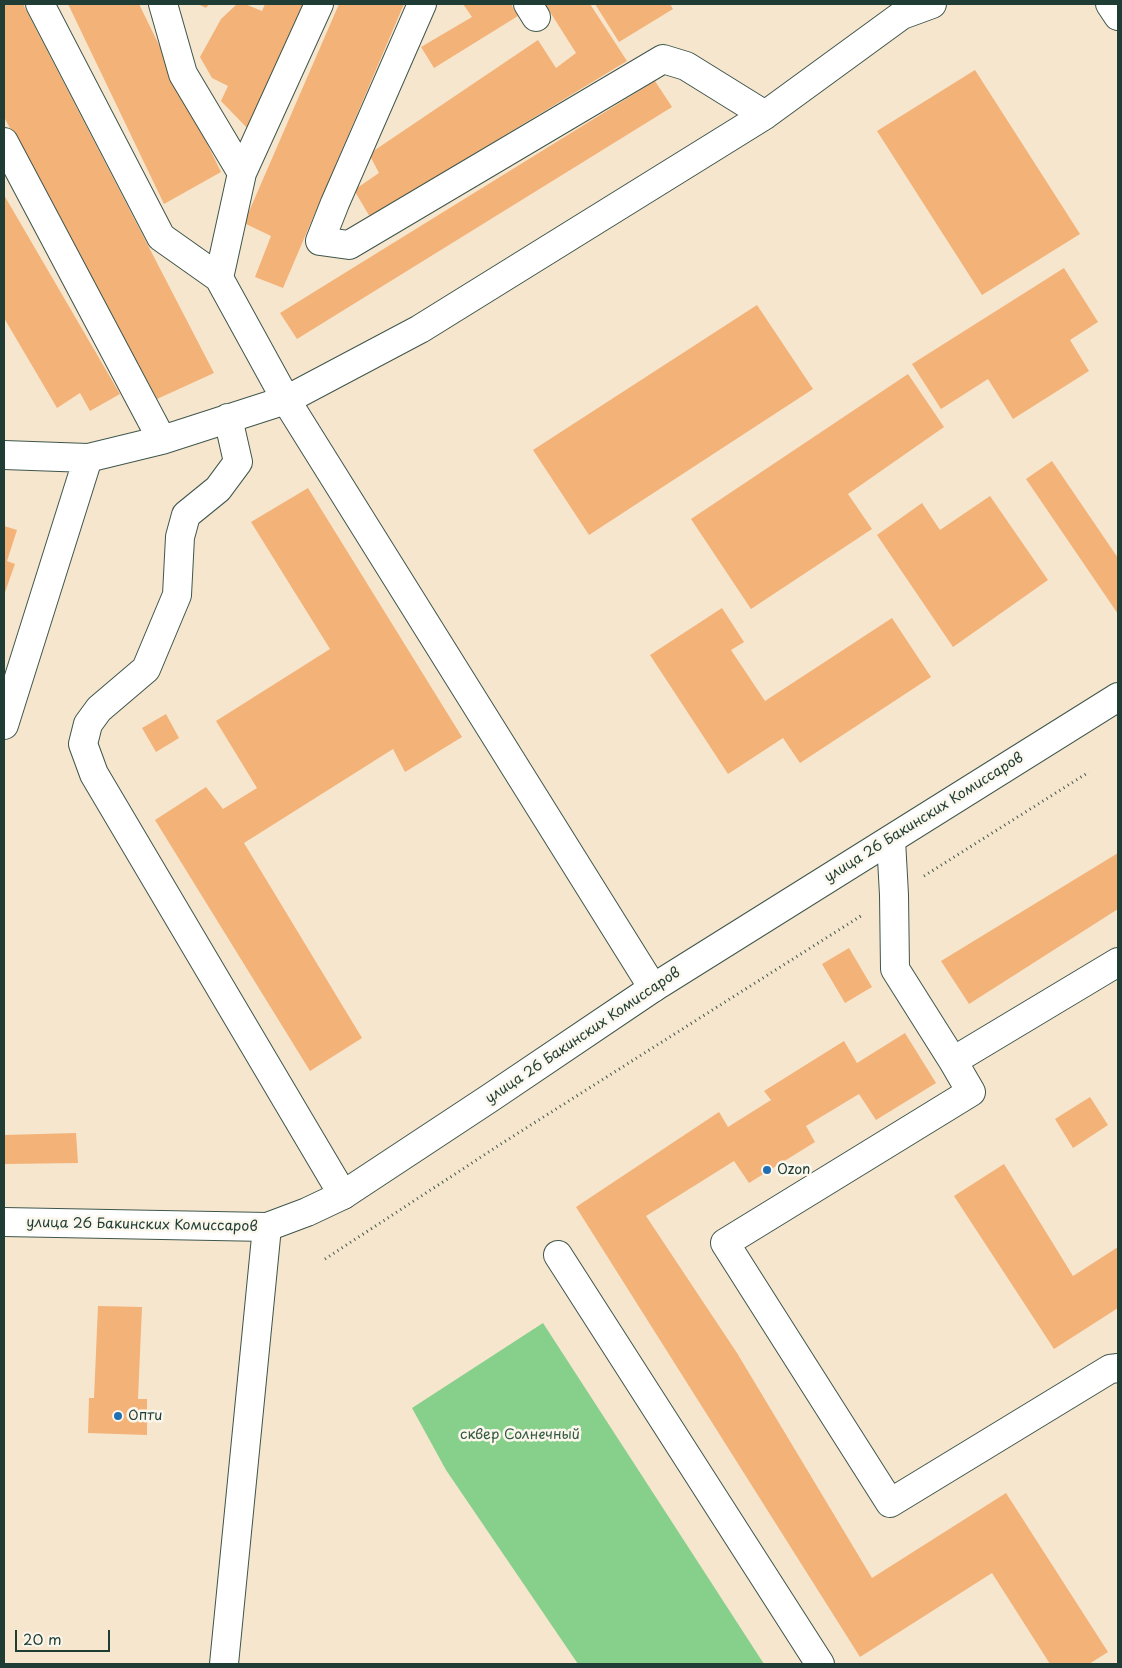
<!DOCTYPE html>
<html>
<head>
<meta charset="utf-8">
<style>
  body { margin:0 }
  #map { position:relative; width:1122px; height:1668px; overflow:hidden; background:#f6e6ce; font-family:"Playpen Sans",sans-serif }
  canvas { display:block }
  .frame { position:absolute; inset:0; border:5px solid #1f3d34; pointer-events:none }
  .scale { position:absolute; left:15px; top:1630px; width:95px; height:22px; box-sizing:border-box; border:2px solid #1f3d34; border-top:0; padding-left:6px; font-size:15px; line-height:18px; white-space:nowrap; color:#1f3d34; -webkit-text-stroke:4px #fbf7ec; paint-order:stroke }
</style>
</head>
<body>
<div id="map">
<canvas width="1122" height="1668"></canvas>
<div class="frame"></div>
<div class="scale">20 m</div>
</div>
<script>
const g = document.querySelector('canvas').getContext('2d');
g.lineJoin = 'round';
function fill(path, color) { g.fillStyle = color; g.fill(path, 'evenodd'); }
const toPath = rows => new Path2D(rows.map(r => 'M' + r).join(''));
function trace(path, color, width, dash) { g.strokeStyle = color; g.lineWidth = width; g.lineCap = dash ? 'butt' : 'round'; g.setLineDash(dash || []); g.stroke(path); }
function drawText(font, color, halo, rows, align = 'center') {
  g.font = font + ' "Playpen Sans",sans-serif'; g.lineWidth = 5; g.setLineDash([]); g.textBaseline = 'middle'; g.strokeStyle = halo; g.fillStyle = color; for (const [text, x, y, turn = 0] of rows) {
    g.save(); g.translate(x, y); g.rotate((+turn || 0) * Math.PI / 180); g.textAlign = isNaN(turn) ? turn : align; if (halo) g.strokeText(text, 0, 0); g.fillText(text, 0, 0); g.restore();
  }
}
fill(toPath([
  [543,1323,764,1664,578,1664,446,1470,412,1408]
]), '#87d08b');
fill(toPath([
  [4,4,23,4,214,373,157,399,4,117],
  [68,4,139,4,221,172,164,204],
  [198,4,209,4,206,8],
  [237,4,245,4,262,11,265,4,307,4,249,130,221,101,228,86,212,78,200,57,221,19],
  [339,4,404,4,283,288,255,277,271,236,244,223],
  [463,4,511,4,518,16,434,68,421,47,472,17],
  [545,4,590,4,627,61,370,217,354,190,379,173,369,154,538,40,556,68,576,53],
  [595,4,670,4,673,9,619,42],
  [975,70,1080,234,982,295,877,131],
  [655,81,672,107,297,339,280,313],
  [4,195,120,394,90,411,80,393,57,408,4,318],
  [1064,268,1098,322,1070,340,1089,371,1013,419,988,379,941,409,912,364],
  [757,305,813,389,589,535,533,450],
  [908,374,944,427,848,494,872,529,751,609,691,519],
  [1052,461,1118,558,1118,614,1026,479],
  [308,488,462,737,405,772,393,749,244,843,362,1038,310,1071,155,820,206,787,223,809,257,788,216,721,330,649,251,522],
  [990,496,1048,580,953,647,877,535,922,503,940,530],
  [4,526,17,530,7,561,15,564,4,595],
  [722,608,744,642,731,650,765,701,892,618,931,677,800,763,783,738,728,774,650,655],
  [166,714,179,738,156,752,142,728],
  [1118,853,1118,909,969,1004,941,961],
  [849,948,872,987,845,1003,822,964],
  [905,1033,936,1083,876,1120,859,1094,806,1126,815,1142,749,1183,734,1161,646,1216,737,1353,872,1578,1006,1493,1108,1652,1089,1664,1050,1664,992,1573,860,1657,576,1207,719,1112,728,1127,771,1100,764,1091,844,1041,857,1063],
  [1090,1097,1108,1125,1073,1148,1055,1119],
  [76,1133,78,1163,4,1164,4,1135],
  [1004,1164,1073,1276,1118,1247,1118,1308,1054,1349,954,1196],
  [98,1306,142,1307,138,1399,147,1399,147,1435,88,1433,89,1398,94,1398]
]), '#f3b278');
const minor = toPath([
  [40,4,161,237,219,278,242,173,183,74,163,4],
  [422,4,335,203,320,241,349,245,663,59,686,66,765,115],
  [528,4,536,17],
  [1110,4,1118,16],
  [4,142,162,440],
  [242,173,319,4],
  [219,278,286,400,653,988],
  [228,418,238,462,218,489,186,515,180,537,177,595,146,669,99,709,88,724,83,744,94,774,343,1195],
  [4,455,88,458,162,440,286,400,420,329,765,115,902,15,932,4],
  [4,725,88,458],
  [891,840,894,895,895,969,953,1061],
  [1118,962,953,1061,971,1092,725,1243,890,1503,1110,1369,1118,1368],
  [558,1255,820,1664],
  [224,1664,267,1227]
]);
const major = toPath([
  [4,1222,267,1227,307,1212,343,1195,490,1098,653,988,1118,697]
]);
trace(minor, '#3f564b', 30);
trace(major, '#3f564b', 30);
trace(toPath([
  [924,876,1089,772],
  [325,1259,504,1142,864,914]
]), '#3f564b', 3, [1, 4]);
trace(minor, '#fff', 28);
trace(major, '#fff', 28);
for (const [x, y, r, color] of [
  [767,1170,5,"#1f6fb2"],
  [118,1416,5,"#1f6fb2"]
]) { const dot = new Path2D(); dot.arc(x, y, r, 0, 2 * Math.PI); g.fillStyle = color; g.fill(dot); trace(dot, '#fbf7ec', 2); }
drawText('14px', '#1f3d34', '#fbf7ec', [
  ["улица 26 Бакинских Комиссаров",924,818,-32],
  ["улица 26 Бакинских Комиссаров",583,1036,-34],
  ["улица 26 Бакинских Комиссаров",142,1225,1]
]);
drawText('14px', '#1f3d34', '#fbf7ec', [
  ["Ozon",777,1170],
  ["Опти",128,1416]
], 'left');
drawText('14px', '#345a45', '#fbf7ec', [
  ["сквер Солнечный",520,1435]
]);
</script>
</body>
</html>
